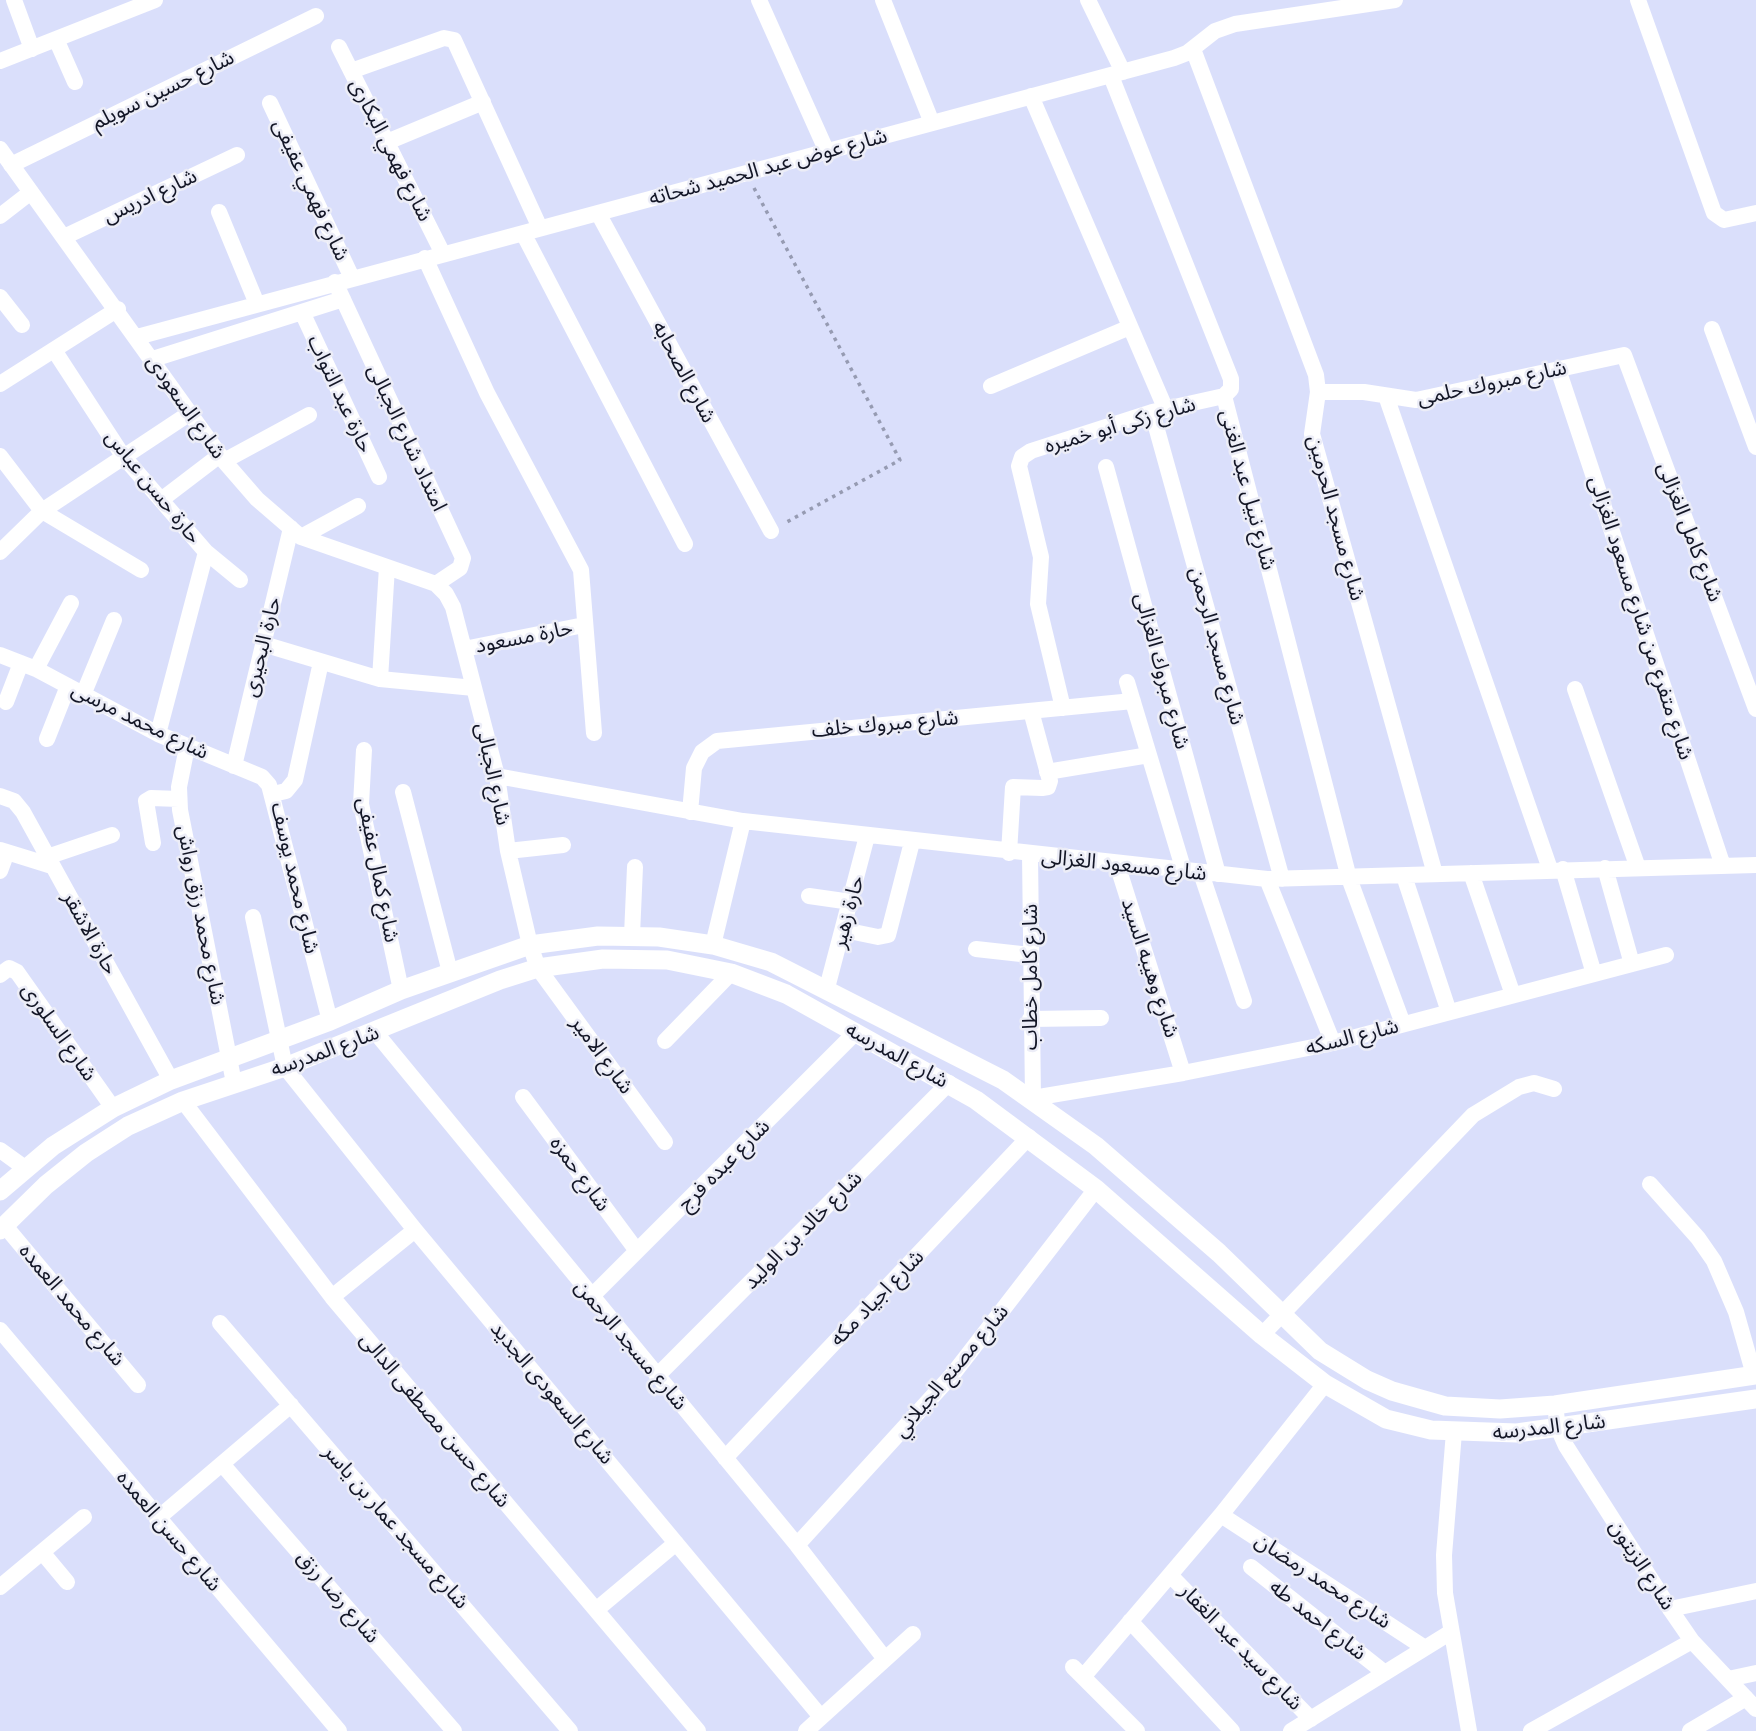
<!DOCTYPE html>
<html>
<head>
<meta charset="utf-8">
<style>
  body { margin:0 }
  canvas { display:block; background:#dadffb }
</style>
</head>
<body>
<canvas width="1756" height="1731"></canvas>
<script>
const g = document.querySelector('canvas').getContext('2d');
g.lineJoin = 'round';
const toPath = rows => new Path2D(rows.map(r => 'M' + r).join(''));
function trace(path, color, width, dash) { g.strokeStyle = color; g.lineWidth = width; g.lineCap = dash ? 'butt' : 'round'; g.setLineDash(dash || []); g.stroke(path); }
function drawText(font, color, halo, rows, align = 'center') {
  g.font = font + ' "Public Sans","Noto Sans Arabic",sans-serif'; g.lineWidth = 5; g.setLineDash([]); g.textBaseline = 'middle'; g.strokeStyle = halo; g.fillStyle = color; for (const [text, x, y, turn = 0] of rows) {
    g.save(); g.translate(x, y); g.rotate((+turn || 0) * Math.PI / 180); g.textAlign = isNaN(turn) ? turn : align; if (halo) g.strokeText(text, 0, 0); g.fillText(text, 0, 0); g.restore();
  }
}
trace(toPath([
  [754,188,900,460,785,523]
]), '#969bb2', 3.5, [3.5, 5]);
trace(toPath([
  [14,0,32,49],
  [759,0,827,152],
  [883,0,932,123],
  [1088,0,1123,72],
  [1638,0,1714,213,1724,220,1756,213],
  [56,39,75,82],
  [339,47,443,254],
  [1193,49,1316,375,1318,392,1312,434,1435,874],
  [0,61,155,0],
  [351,71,444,38,454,40,540,228],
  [1111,76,1231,379,1231,389,1224,396],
  [1031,96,1166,410],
  [270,103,352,278],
  [387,142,483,102],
  [0,149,224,461,257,499,301,537,436,584,446,594,453,607,497,776,508,851,530,945,538,968,665,1142],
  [11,165,316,16],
  [219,212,257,304],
  [598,213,771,531],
  [0,216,31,192],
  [523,233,685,544],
  [64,237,237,155],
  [425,258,487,393,581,570,594,733],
  [335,282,463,558,460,568,436,584],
  [0,297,22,325],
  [302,312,379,477],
  [1712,329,1756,447],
  [137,337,1174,58,1187,53,1215,31,1235,24,1395,0],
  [54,350,123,456,206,552,240,580],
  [153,359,343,299],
  [1558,369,1723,866],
  [0,384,118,309],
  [991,386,1130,327],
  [1318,392,1364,392,1416,400,1624,355,1756,709],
  [1224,396,1349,878,1403,1024],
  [1386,396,1550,869],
  [1152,412,1282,879],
  [0,456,42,511,141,570],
  [224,461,309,415],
  [1106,467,1218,874],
  [161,500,220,455],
  [301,537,358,506],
  [0,552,42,511,190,413],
  [263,644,380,679,474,688],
  [464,649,584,625],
  [0,655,36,669,158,734,262,777,269,785,330,1021],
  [36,669,71,603],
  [380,679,387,567],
  [1127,682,1184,871],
  [1575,689,1638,868],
  [83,695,114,620],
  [6,702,21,663],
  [1063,708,1038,604,1041,557,1019,466,1022,457,1031,451,1152,412,1224,396],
  [158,734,206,552],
  [47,739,68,686],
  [187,747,179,787,180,810,234,1083],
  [364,750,361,804,401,990],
  [234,766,291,528],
  [1047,772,1149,755],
  [497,776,743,821,1267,879,1756,865],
  [403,792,450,972],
  [273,794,286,791,295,780,321,662],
  [0,796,14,801,23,812,171,1080],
  [690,812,694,768,702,752,717,741,1133,701],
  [153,843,146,801,151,798,179,799],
  [0,850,52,866],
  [508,851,563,845],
  [1009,853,1013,787,1042,788,1048,787,1050,781,1031,711],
  [1030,855,1033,1098,1183,1073,1333,1043,1666,955],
  [47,857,112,835],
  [1117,864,1183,1073],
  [1605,868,1632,964],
  [1563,869,1594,974],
  [0,871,7,852],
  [1201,873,1244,1001],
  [1471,873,1513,995],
  [1404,876,1449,1012],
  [1267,879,1333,1043],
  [809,896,851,902],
  [253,917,285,1067,415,1230,821,1717],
  [844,930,878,937,888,935,912,842],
  [632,935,635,867],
  [713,945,743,821],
  [976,949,1030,955],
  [0,975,9,968,17,972,113,1108],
  [827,988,867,836],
  [1030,1019,1101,1018],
  [376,1033,797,1545,885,1659],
  [665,1041,731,973],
  [523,1097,637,1251],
  [183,1101,332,1297,698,1731],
  [0,1150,25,1168],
  [1650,1184,1698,1238,1714,1261,1736,1312,1754,1375],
  [5,1226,138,1385],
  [332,1297,415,1230],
  [591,1297,856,1032],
  [220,1323,570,1731],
  [0,1330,339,1731],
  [1262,1335,1473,1115,1519,1087,1534,1083,1554,1089],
  [657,1376,949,1083],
  [1555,1405,1558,1428,1566,1446,1670,1609,1692,1641,1756,1709],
  [1454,1432,1444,1555,1445,1593,1469,1731],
  [725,1458,1029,1137],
  [222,1464,454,1731],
  [1221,1515,1425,1648],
  [157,1519,291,1405],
  [797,1545,953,1374,1096,1189],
  [42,1552,67,1582],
  [1251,1567,1385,1673],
  [1170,1575,1311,1719],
  [0,1587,84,1517],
  [1670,1609,1756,1591],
  [596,1610,676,1543],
  [1130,1621,1232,1731],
  [1073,1667,1137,1731],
  [1083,1677,1221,1515,1325,1384],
  [1728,1679,1756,1673],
  [806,1731,913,1634],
  [1291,1731,1451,1632],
  [1531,1731,1692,1641],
  [1690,1731,1746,1698]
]), '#fff', 16);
trace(toPath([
  [0,1191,53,1146,113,1108,171,1080,330,1021,401,990,530,945,598,936,659,937,713,945,771,962,1003,1080,1096,1146,1219,1253,1320,1351,1367,1380,1392,1391,1445,1406,1500,1409,1555,1405,1756,1375],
  [0,1230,46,1185,86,1153,128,1126,183,1101,285,1067,500,980,538,968,603,959,667,960,731,973,786,994,976,1100,1096,1189,1262,1335,1325,1384,1386,1419,1431,1430,1517,1433,1756,1399]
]), '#fff', 19);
drawText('21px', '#131626', '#ecedf7', [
  ["شارع حسين سويلم",163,90,-26],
  ["شارع فهمي البكارى",391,150,63],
  ["شارع عوض عبد الحميد شحاته",768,167,-15],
  ["شارع فهمي عفيفى",311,190,65],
  ["شارع ادريس",150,196,-25],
  ["شارع الصحابه",684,372,62],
  ["شارع مبروك حلمى",1492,383,-12],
  ["حارة عبد التواب",340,394,65],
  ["شارع السعودى",186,407,55],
  ["شارع زكى أبو خميره",1120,425,-16],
  ["امتداد شارع الجبالى",407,438,65],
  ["حارة حسن عباس",153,487,51],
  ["شارع نبيل عبد الغنى",1248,490,75],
  ["شارع مسجد الحرمين",1336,518,75],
  ["شارع كامل الغزالى",1690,532,69],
  ["شارع متفرع من شارع مسعود الغزالى",1641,618,72],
  ["حارة مسعود",524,637,-11],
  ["شارع مسجد الرحمن",1217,646,75],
  ["حارة البحيرى",262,647,-76],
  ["شارع مبروك الغزالى",1162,671,75],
  ["شارع محمد مرسى",140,721,26],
  ["شارع مبروك خلف",885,724,-5],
  ["شارع الجبالى",493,774,78],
  ["شارع مسعود الغزالى",1124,865,6],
  ["شارع كمال عفيفى",378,870,79],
  ["شارع محمد يوسف",295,878,77],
  ["حارة زهير",848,912,-75],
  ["شارع محمد رزق رواش",201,915,79],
  ["حارة الاشقر",90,933,61],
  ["شارع وهيبه السيد",1150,968,72],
  ["شارع كامل خطاب",1031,977,-90],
  ["شارع السلورى",59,1032,55],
  ["شارع السكه",1352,1037,-14],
  ["شارع المدرسه",325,1051,-20],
  ["شارع الامير",602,1055,54],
  ["شارع المدرسه",897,1055,29],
  ["شارع عبده فرج",724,1165,-45],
  ["شارع حمزه",580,1174,54],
  ["شارع خالد بن الوليد",803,1230,-45],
  ["شارع اجياد مكه",877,1298,-46],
  ["شارع محمد العمده",72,1305,50],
  ["شارع مسجد الرحمن",631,1345,50],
  ["شارع مصنع الجيلاني",951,1371,-50],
  ["شارع السعودى الجديد",552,1393,50],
  ["شارع حسن مصطفى الدالى",435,1420,50],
  ["شارع المدرسه",1549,1427,-6],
  ["شارع مسجد عمار بن ياسر",396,1527,49],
  ["شارع حسن العمده",169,1531,50],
  ["شارع الزيتون",1642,1565,57],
  ["شارع محمد رمضان",1323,1581,33],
  ["شارع رضا رزق",338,1597,49],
  ["شارع احمد طه",1318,1620,38],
  ["شارع سيد عبد الغفار",1241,1647,46]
]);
</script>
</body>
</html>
